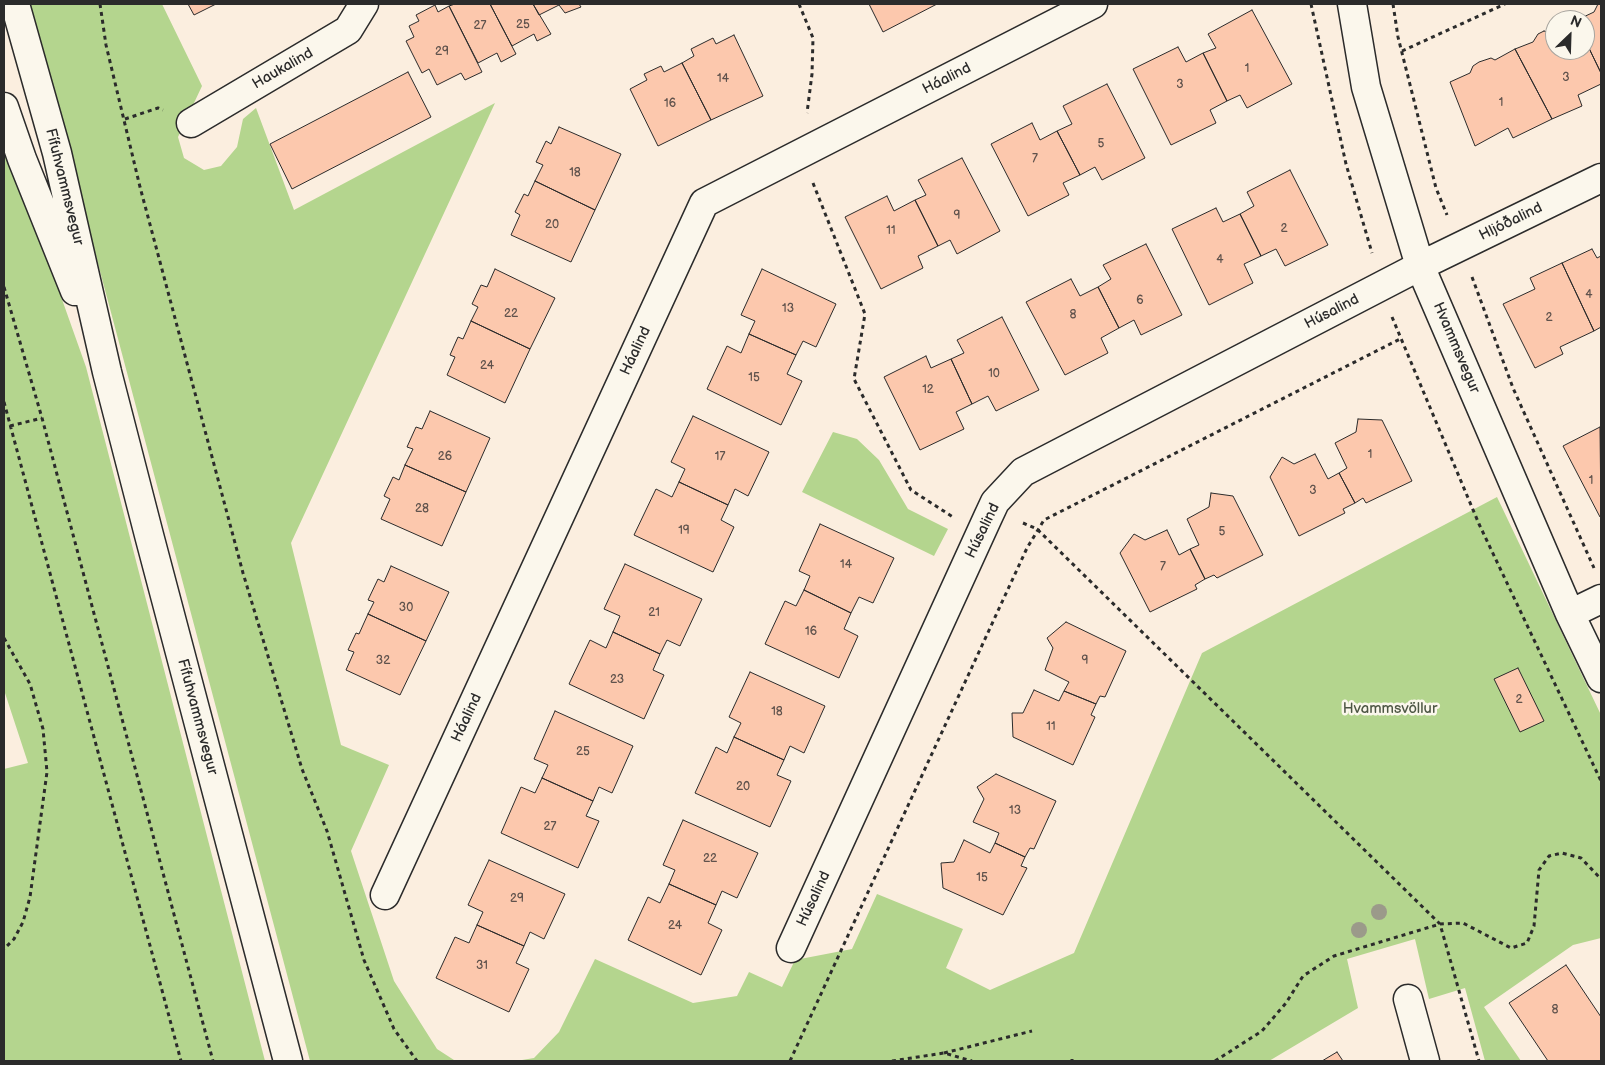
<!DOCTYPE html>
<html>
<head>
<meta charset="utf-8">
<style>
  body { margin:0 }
  #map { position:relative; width:1605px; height:1065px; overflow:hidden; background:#fbeedf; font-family:"Balsamiq Sans",sans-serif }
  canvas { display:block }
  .frame { position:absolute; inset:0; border:5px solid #2b2b2b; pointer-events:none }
  .north { position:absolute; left:1545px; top:10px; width:50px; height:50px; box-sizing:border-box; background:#fbf7ec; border:1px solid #a8a59f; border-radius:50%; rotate:24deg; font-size:14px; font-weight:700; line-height:20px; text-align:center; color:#2b2b2b }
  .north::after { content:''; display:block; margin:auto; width:18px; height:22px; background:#2b2b2b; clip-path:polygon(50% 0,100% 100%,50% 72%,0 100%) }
</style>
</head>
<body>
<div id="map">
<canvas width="1605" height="1065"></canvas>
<div class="frame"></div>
<div class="north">N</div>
</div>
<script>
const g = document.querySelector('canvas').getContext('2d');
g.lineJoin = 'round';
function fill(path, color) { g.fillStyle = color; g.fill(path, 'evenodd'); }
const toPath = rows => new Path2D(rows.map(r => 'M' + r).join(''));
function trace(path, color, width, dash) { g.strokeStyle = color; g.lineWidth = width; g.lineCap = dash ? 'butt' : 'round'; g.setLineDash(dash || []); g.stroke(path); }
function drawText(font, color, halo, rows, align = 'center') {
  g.font = font + ' "Balsamiq Sans",sans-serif'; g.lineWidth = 5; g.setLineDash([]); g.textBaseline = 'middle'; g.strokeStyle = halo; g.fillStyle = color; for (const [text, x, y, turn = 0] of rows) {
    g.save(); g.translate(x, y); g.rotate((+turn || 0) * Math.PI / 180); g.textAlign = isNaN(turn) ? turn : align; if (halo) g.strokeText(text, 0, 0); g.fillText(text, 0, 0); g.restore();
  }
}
fill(toPath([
  [29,4,162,4,202,86,178,137,184,158,204,170,221,166,237,147,243,119,256,108,294,210,495,103,291,543,341,745,389,765,351,851,394,981,437,1049,454,1060,467,1061,310,1061],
  [4,136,86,367,265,1061,4,1061,4,769,28,763,4,690],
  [833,432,857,439,879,460,908,509,948,529,934,556,802,492],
  [1497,497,1601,715,1601,938,1573,945,1484,1007,1521,1061,1485,1061,1465,988,1429,999,1415,939,1347,959,1358,1008,1269,1061,516,1061,534,1058,559,1032,595,959,693,1003,737,996,749,972,782,987,795,960,852,949,877,894,963,929,946,968,990,990,1074,953,1202,653]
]), '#b4d58e');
const building = toPath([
  [188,4,216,4,194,15,188,4],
  [455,4,490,4,516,54,501,62,497,53,478,63,449,6,455,4],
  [490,4,533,4,551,34,537,41,534,34,512,46,490,4],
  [533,4,579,4,581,7,565,13,559,5,539,15,533,4],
  [869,4,937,4,883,32,869,4],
  [1598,4,1601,4,1601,73,1585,40,1585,20,1577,20,1594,12,1598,4],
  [435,5,438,12,449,6,482,72,465,80,461,73,437,85,429,69,422,73,406,41,414,37,409,26,419,21,416,15,435,5],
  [1252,10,1292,84,1247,108,1240,95,1227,101,1203,53,1216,48,1208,34,1252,10],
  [1544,31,1551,33,1555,31,1555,50,1585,50,1585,40,1601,73,1601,84,1578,95,1582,106,1552,119,1515,49,1533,42,1538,34,1544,31],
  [734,35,763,96,711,120,682,63,694,56,691,49,713,38,716,44,734,35],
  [1178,47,1186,62,1203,53,1227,101,1210,110,1216,123,1171,145,1133,69,1178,47],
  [1515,49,1552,119,1513,138,1508,128,1475,146,1450,82,1470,73,1473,66,1479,62,1491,58,1495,60,1515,49],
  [682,63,711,120,658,146,630,89,647,80,644,74,661,66,664,72,682,63],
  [408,72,431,117,292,189,270,144,408,72],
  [1107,84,1145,158,1102,180,1095,167,1080,175,1057,131,1072,124,1063,106,1107,84],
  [1032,123,1040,140,1057,131,1080,175,1063,183,1069,195,1028,216,991,144,1032,123],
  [559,127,621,154,595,210,535,181,543,165,536,162,546,141,551,144,559,127],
  [962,158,1000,231,957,254,950,240,938,246,915,200,926,195,918,180,962,158],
  [1290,170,1328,245,1285,266,1276,249,1261,256,1240,214,1254,206,1247,192,1290,170],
  [535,181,595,210,571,262,511,235,520,215,515,212,524,194,528,196,535,181],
  [887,196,894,211,915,200,938,246,918,256,923,268,881,289,845,217,887,196],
  [1216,208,1223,222,1240,214,1261,256,1244,264,1253,283,1209,305,1172,229,1216,208],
  [1146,244,1182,315,1141,335,1134,320,1119,328,1098,287,1111,279,1103,265,1146,244],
  [1592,249,1597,258,1601,256,1601,327,1594,331,1562,263,1592,249],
  [1562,263,1594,331,1560,347,1563,354,1535,368,1503,304,1535,289,1530,278,1562,263],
  [495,269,555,298,530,349,471,321,478,307,472,304,481,285,487,287,495,269],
  [762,269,836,304,816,347,803,341,796,355,749,334,755,321,741,315,762,269],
  [1071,279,1080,296,1098,287,1119,328,1101,338,1108,353,1065,375,1026,302,1071,279],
  [1002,317,1039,390,996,411,988,396,972,404,951,359,964,353,957,340,1002,317],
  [471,321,530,349,505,403,447,375,455,357,450,355,458,337,463,339,471,321],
  [749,334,796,355,787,374,802,381,781,425,707,389,727,346,741,353,749,334],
  [926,356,931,368,951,359,972,404,956,412,964,429,920,450,884,377,926,356],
  [430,411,490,438,466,492,405,465,413,449,407,447,416,427,422,429,430,411],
  [693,416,769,452,748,496,735,489,728,505,679,482,685,469,671,462,693,416],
  [1358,419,1382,420,1412,481,1366,503,1363,498,1355,503,1339,473,1347,468,1335,443,1356,432,1358,419],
  [1600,427,1601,516,1600,517,1563,446,1600,427],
  [1315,454,1328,479,1339,473,1355,503,1343,509,1345,513,1299,536,1270,477,1282,457,1294,464,1315,454],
  [405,465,466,492,442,546,381,519,390,499,384,496,393,477,399,480,405,465],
  [679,482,728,505,721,520,734,527,713,572,634,535,656,489,672,497,679,482],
  [1211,493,1233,496,1263,555,1217,578,1214,575,1205,579,1190,549,1199,545,1187,519,1209,507,1211,493],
  [820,524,894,558,873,603,859,597,851,613,804,590,810,576,799,571,820,524],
  [1167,530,1179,555,1190,549,1205,579,1195,585,1197,589,1150,612,1120,553,1134,534,1145,540,1167,530],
  [625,564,702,599,680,646,667,640,660,654,613,632,620,616,604,609,625,564],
  [391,566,449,592,426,641,368,614,374,602,368,600,378,579,384,582,391,566],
  [804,590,851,613,844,629,858,636,839,678,765,644,785,601,796,606,804,590],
  [368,614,426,641,400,695,346,670,354,652,348,650,356,633,359,634,368,614],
  [1066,622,1126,651,1105,697,1100,696,1096,704,1064,691,1069,682,1045,670,1053,648,1047,638,1066,622],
  [613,632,660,654,653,670,664,675,644,719,569,684,590,640,606,648,613,632],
  [1518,668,1544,721,1520,732,1494,679,1518,668],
  [750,672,825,706,804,753,790,746,784,760,734,737,741,723,729,717,750,672],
  [1034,690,1059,701,1064,691,1096,704,1091,715,1095,717,1073,765,1013,737,1012,713,1023,713,1034,690],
  [555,711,633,746,612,793,599,787,593,801,542,778,548,765,534,759,555,711],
  [734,737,784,760,777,775,791,781,770,827,695,793,716,747,727,753,734,737],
  [996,774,1056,801,1034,849,1030,848,1025,857,995,843,999,833,973,822,984,799,977,787,996,774],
  [542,778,593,801,586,816,599,821,578,868,501,833,521,787,535,793,542,778],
  [683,820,758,853,737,898,722,891,716,905,669,884,675,870,663,865,683,820],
  [964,840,990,853,995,843,1025,857,1021,866,1027,868,1003,915,943,888,941,863,954,862,964,840],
  [489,860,565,894,544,939,530,932,524,946,477,925,483,912,468,905,489,860],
  [669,884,716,905,708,923,722,930,701,975,628,940,648,897,660,903,669,884],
  [477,925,524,946,516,963,529,969,509,1012,436,978,455,937,469,943,477,925],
  [1566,965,1601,1017,1601,1061,1548,1061,1509,1003,1566,965],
  [1337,1052,1343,1061,1322,1061,1337,1052]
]);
fill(building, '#fcc8ad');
trace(building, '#2b2b2b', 1);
const minor = toPath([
  [1352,4,1366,87,1420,266,1570,614,1601,678],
  [191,123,348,30,364,4],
  [1570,614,1601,599],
  [385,895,704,203,1093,4],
  [791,948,988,517,995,502,1023,472,1420,266,1601,178],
  [1408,999,1425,1061]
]);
const major = toPath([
  [15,4,57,153,107,372,149,535,288,1061],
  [4,107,22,159,75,291]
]);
trace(minor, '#2b2b2b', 31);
trace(major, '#2b2b2b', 31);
trace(toPath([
  [100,4,106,45,140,187,243,573,302,769,327,831,364,960,394,1029,417,1061],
  [799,4,813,38,812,74,807,113],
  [1311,4,1346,164,1372,253],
  [1393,4,1398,37,1436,188,1447,215],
  [1402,51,1505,4],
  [125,119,158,108,163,110],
  [813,183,865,314,854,379,911,490,953,517],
  [1472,277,1513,388,1594,568],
  [4,287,42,418,213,1061],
  [1392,317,1479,524,1601,781],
  [4,402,181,1061],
  [10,426,42,418],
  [1023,523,1037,529,1440,924,1479,1061],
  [4,638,30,684,43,729,47,772,30,897,23,922,14,939,4,949],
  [944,1053,1032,1031],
  [1072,1059,1072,1061],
  [790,1061,1027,548,1044,520,1400,339],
  [892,1061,944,1053,972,1061],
  [1215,1061,1262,1031,1286,1003,1303,976,1334,956,1440,924,1463,923,1511,948,1527,943,1534,926,1539,870,1549,856,1562,853,1581,858,1601,879]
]), '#2b2b2b', 3, [4, 4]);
trace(minor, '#fbf7ec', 28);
trace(major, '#fbf7ec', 28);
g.fillStyle = '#9b9a8a';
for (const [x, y] of [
  [1379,912],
  [1359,930]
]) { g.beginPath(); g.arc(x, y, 8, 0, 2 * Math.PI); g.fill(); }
drawText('12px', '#5f524c', null, [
  ["25",523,25],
  ["27",480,26],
  ["29",442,52],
  ["1",1247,69],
  ["3",1566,78],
  ["14",723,79],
  ["3",1180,85],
  ["1",1501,103],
  ["16",670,104],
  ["5",1101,144],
  ["7",1035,159],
  ["18",575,173],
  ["9",957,216],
  ["20",552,225],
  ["2",1284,229],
  ["11",891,231],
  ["4",1220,260],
  ["4",1589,295],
  ["6",1140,301],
  ["13",788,309],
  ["22",511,314],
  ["8",1073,315],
  ["2",1549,318],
  ["24",487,366],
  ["10",994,374],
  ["15",754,378],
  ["12",928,390],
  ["1",1370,455],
  ["26",445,457],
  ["17",720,457],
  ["1",1591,481],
  ["3",1313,491],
  ["28",422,509],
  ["19",684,531],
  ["5",1222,532],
  ["14",846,565],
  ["7",1163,567],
  ["30",406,608],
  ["21",654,613],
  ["16",811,632],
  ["32",383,661],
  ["9",1085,661],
  ["23",617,680],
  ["2",1519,700],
  ["18",777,712],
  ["11",1051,727],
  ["25",583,752],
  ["20",743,787],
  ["13",1015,811],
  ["27",550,827],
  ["22",710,859],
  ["15",982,878],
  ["29",517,899],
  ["24",675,926],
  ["31",482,966],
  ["8",1555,1010]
]);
drawText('15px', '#2b2b2b', '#fbf7ec', [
  ["Haukalind",283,69,-30],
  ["Háalind",947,79,-27],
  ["Fífuhvammsvegur",64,187,76],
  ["Hljóðalind",1511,222,-26],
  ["Húsalind",1332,312,-27],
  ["Hvammsvegur",1456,348,67],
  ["Háalind",636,351,-65],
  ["Húsalind",983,531,-64],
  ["Fífuhvammsvegur",197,717,75],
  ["Háalind",467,718,-65],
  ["Húsalind",814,899,-65]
]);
drawText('15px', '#4d5644', '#fbf7ec', [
  ["Hvammsvöllur",1390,709]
]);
</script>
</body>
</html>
